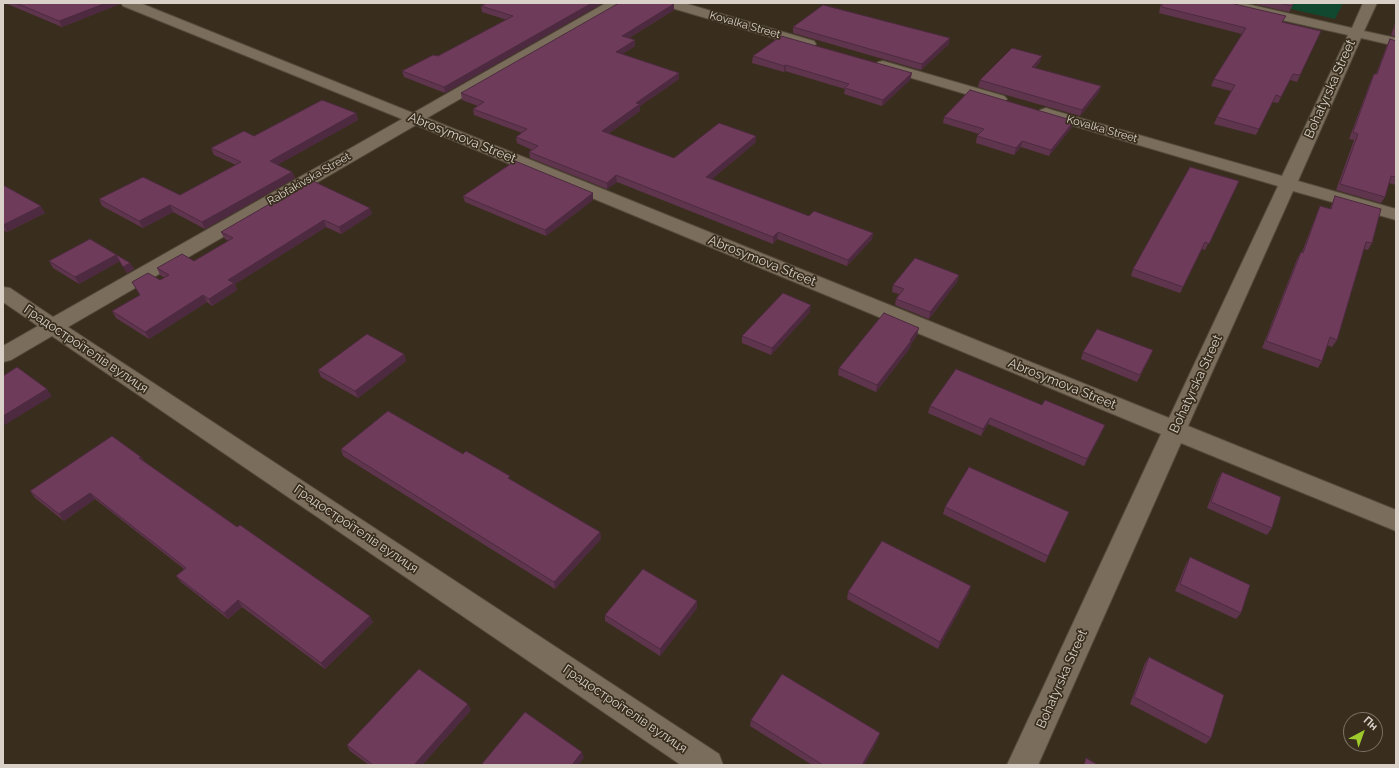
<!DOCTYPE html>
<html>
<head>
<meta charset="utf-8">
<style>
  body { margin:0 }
  #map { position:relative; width:1399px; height:768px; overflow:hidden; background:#392e1e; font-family:Raleway,sans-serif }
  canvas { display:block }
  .frame { position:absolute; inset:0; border:4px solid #d9d1c7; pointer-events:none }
  .north { position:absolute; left:1343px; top:712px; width:40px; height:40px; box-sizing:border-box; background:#392e1e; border:1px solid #796f62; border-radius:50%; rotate:41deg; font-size:11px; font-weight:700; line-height:16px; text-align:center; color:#d9d1c7 }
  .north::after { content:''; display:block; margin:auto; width:14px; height:18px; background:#9eca2e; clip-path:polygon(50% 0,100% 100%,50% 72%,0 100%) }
</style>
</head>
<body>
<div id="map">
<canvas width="1399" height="768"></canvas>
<div class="frame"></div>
<div class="north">Пн</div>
</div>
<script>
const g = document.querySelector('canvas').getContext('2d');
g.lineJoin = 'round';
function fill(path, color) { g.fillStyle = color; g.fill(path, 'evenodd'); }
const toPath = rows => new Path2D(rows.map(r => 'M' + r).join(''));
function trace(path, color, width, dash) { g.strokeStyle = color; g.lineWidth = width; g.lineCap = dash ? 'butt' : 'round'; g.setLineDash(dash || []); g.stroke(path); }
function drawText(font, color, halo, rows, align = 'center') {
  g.font = font + ' Raleway,sans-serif'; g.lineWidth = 3.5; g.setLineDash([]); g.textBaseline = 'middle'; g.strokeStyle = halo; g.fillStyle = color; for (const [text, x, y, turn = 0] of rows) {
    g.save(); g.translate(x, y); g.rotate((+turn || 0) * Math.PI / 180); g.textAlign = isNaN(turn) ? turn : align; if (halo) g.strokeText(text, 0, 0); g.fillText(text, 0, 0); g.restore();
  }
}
fill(toPath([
  [1265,3,1343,3,1335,19]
]), '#114830');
const minor = toPath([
  [121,3,140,3,413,113,606,3,623,3,621,6,427,118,1169,418,1278,186,1040,116,1038,113,1040,110,1046,108,1052,110,1282,176,1348,35,1220,6,1218,3,1243,3,1352,28,1363,3,1377,3,1364,31,1396,38,1396,46,1361,38,1298,181,1396,209,1396,220,1293,191,1188,426,1396,510,1396,531,1181,443,1038,765,1007,765,1161,434,416,125,68,327,719,754,723,765,681,765,52,336,11,360,3,362,3,346,38,326,3,302,3,287,10,288,53,317,402,119,123,6,121,3],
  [663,3,684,3,814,41,816,44,814,47,809,48,804,47,665,6,663,3],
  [883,61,1004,96,1007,99,1004,102,999,104,878,68,876,65,878,62,883,61]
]);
trace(minor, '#544a3c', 2);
fill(minor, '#7a6d5b');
fill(toPath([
  [5,3,120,3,120,4,62,27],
  [487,3,603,3,445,93,404,77,402,71,438,56,507,20,482,12,481,6],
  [1161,3,1230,3,1283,22,1321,31,1297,82,1290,80,1278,103,1272,102,1256,135,1214,124,1217,117,1231,91,1211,86,1214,79,1242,34,1159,13],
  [1250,3,1294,3,1289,12],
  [674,4,674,10,629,38,635,40,635,46,622,54,679,73,679,79,640,106,640,111,608,134,674,158,756,136,756,142,712,179,809,216,873,233,872,239,847,266,777,239,773,244,617,182,607,189,530,158,529,152,532,150,517,143,516,137,522,133,474,115,473,109,478,106,462,100,461,93],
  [1396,21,1396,37,1391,35],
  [793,27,949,44,921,70,793,33],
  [1390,39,1396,41,1396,185,1389,183,1385,197,1381,203,1336,190,1354,140,1349,139,1371,80,1374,74,1376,74,1387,45],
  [753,56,912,73,910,80,882,106,844,94,845,89,785,71,784,72,752,63],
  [1040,62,1035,68,1101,86,1099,92,1080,116,978,87,980,80],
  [356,113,358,120,277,165,292,172,295,178,205,229,173,212,143,228,102,206,99,199,180,195,236,165,214,155,211,148,254,136],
  [944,117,1072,127,1049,156,1021,147,1014,155,976,143,977,136,979,134,943,123],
  [1239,181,1205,250,1202,249,1180,293,1131,276,1133,269],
  [3,185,45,213,7,232,3,230],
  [593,193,593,200,546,236,465,202,463,196],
  [1335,196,1372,243,1368,250,1364,249,1337,340,1332,347,1327,345,1322,361,1318,368,1262,348,1297,259,1301,252,1302,252,1317,213,1320,206,1330,209,1332,203],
  [372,214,341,234,326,227,235,284,237,290,212,306,207,302,149,339,116,318,112,311,140,295,165,278,160,275,157,268,194,261,228,241,224,238,221,232],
  [90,239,130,263,134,269,127,273,120,261,79,284,53,268,49,261],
  [959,275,957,282,929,319,895,305,896,299,899,294,892,292,893,285],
  [810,312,771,355,742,343,742,336],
  [917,335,911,344,910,348,876,392,838,375,839,368],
  [1083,352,1150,357,1137,382,1081,359],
  [404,354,406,361,358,398,321,377,318,370],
  [930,406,1102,432,1084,466,988,424,981,436,928,413],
  [341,449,463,454,511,480,600,532,601,539,555,589,343,456],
  [141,457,145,462,373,622,325,669,242,607,228,619,181,582,176,576,184,569,95,499,64,521,35,498,30,491],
  [1222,472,1272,528,1267,535,1207,508,1218,479],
  [945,507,1066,519,1045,563,943,514],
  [1190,557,1241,613,1236,619,1175,591,1186,564],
  [848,592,969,593,938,649,847,599],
  [697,601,697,608,660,656,605,621,605,615],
  [1149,657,1211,738,1206,744,1130,704,1145,663],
  [471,710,422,765,369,765,350,751,347,745],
  [751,720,878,739,864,765,812,765,750,726]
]), '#5f344d');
fill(toPath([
  [106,3,120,3,120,4,62,27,59,21],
  [592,3,603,3,445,93,444,87],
  [674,4,674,10,622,42,622,36],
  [950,38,949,44,921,70,922,64],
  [635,40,635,46,616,58,616,52],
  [1042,56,1040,62,1030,73,1032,67],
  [786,65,785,71,784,72,784,66],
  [679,73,679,79,640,106,640,111,602,138,602,131,636,103],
  [912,73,910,80,882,106,883,100],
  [1101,86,1099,92,1080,116,1082,110],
  [356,113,358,120,272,168,270,161],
  [1074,121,1072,127,1049,156,1051,150],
  [756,136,756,142,706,184,706,177],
  [1022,141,1021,147,1014,155,1016,148],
  [292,172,295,178,205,229,202,222],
  [616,175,617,182,607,189,607,183],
  [593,193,593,200,546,236,545,230],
  [170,205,173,212,143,228,139,221],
  [41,206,45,213,7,232,3,225],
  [370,208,372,214,341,234,339,227],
  [324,220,326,227,235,284,237,290,212,306,209,299,228,280],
  [778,232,777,239,773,244,773,237],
  [873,233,872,239,847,266,848,260],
  [116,255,120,261,79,284,75,277],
  [130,263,134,269,127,273,123,267],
  [959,275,957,282,929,319,930,312],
  [203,295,207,302,149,339,145,332],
  [811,305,810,312,771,355,772,348],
  [919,328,917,335,911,344,910,348,876,392,877,385],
  [404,354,406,361,358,398,355,391],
  [47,389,52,396,3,426,3,416],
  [990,418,988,424,981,436,983,429],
  [1105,425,1102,432,1084,466,1087,459],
  [141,457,145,463,139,458],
  [90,493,95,499,64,521,59,514],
  [600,532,601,539,555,589,554,582],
  [971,586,969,593,938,649,940,642],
  [238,600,242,607,228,619,224,613],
  [697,601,697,608,660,656,660,649],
  [370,616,373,622,325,669,321,663],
  [468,704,471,710,422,765,414,765],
  [880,733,878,739,864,765,862,765],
  [582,752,584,758,578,765,572,765]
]), '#4d2a3f');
const building = toPath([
  [16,3,106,3,59,21,16,3],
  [487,3,592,3,444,87,402,71,433,55,438,56,513,16,481,6,487,3],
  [619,3,669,3,674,4,622,36,635,40,616,52,679,73,636,103,640,104,602,131,674,158,719,123,756,136,706,177,809,216,814,211,873,233,848,260,778,232,773,237,616,175,607,183,529,152,538,146,516,137,527,129,473,109,484,102,461,93,619,3],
  [1162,3,1230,3,1286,16,1282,22,1321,31,1300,75,1293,74,1281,97,1276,95,1259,129,1217,117,1235,85,1214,79,1246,28,1162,7,1162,3],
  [1279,3,1293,3,1292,6,1279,3],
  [823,5,950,38,922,64,793,27,823,5],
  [1396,24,1396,30,1394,29,1396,24],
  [781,36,912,73,883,100,845,88,849,84,786,65,784,66,753,56,781,36],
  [1390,39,1396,41,1396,177,1391,176,1385,197,1340,184,1358,134,1353,132,1374,74,1377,74,1390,39],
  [1012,48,1042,56,1032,67,1101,86,1082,110,980,80,1012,48],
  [970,90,1074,121,1051,150,1022,141,1016,148,977,136,984,129,944,117,970,90],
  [322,100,356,113,270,161,292,172,202,222,170,205,139,221,99,199,143,177,180,195,241,162,211,148,244,131,254,136,322,100],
  [515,161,593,193,545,230,463,196,515,161],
  [1190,167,1239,181,1209,244,1205,242,1183,287,1133,269,1190,167],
  [311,180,370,208,339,227,324,220,228,280,234,283,209,299,203,295,145,332,112,311,140,295,132,282,148,273,160,280,169,275,157,268,182,254,194,261,233,238,221,232,311,180],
  [3,185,41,206,3,225,3,185],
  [1335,196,1381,209,1372,243,1366,242,1337,340,1330,337,1322,361,1266,341,1301,252,1303,253,1320,206,1331,209,1335,196],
  [90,239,130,263,123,267,116,255,75,277,49,261,90,239],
  [915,258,959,275,930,312,896,299,904,289,893,285,915,258],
  [783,293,811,305,772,348,742,336,783,293],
  [884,313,919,328,910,340,911,341,877,385,839,368,884,313],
  [1097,329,1153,350,1140,375,1083,352,1097,329],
  [367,334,404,354,355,391,318,370,367,334],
  [17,367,47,389,3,416,3,376,17,367],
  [956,369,1042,405,1045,400,1105,425,1087,459,990,418,983,429,930,406,956,369],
  [388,411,463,454,466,451,510,476,508,478,600,532,554,582,341,449,388,411],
  [112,436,141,457,139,458,237,527,240,525,370,616,321,663,238,600,224,613,176,576,186,568,90,493,59,514,30,491,112,436],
  [969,467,1069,512,1048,556,945,507,969,467],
  [1222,472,1281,497,1272,528,1211,502,1222,472],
  [882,541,971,586,940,642,848,592,882,541],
  [1190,557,1250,585,1241,613,1180,584,1190,557],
  [643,569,697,601,660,649,605,615,643,569],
  [1149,657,1224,695,1211,738,1134,697,1149,657],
  [419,669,468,704,414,765,373,765,347,745,419,669],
  [782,674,880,733,862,765,823,765,751,720,782,674],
  [525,712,582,752,572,765,481,765,525,712],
  [1086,758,1098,765,1084,765,1086,758]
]);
fill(building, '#6e3c5a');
trace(building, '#4d2a3f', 1);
drawText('11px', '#d9d1c7', '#392e1e', [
  ["Kovalka Street",745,25,16],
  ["Kovalka Street",1102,129,16],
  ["Rabfakivska Street",309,179,-30]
]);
drawText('13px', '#d9d1c7', '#392e1e', [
  ["Bohatyrska Street",1330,89,-66],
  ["Abrosymova Street",462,138,22],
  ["Abrosymova Street",762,261,22],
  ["Градостроїтелiв вулиця",86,349,34],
  ["Abrosymova Street",1062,384,22],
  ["Bohatyrska Street",1196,384,-65],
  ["Градостроїтелiв вулиця",356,529,34],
  ["Bohatyrska Street",1062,679,-66],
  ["Градостроїтелiв вулиця",625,709,34]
]);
</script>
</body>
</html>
